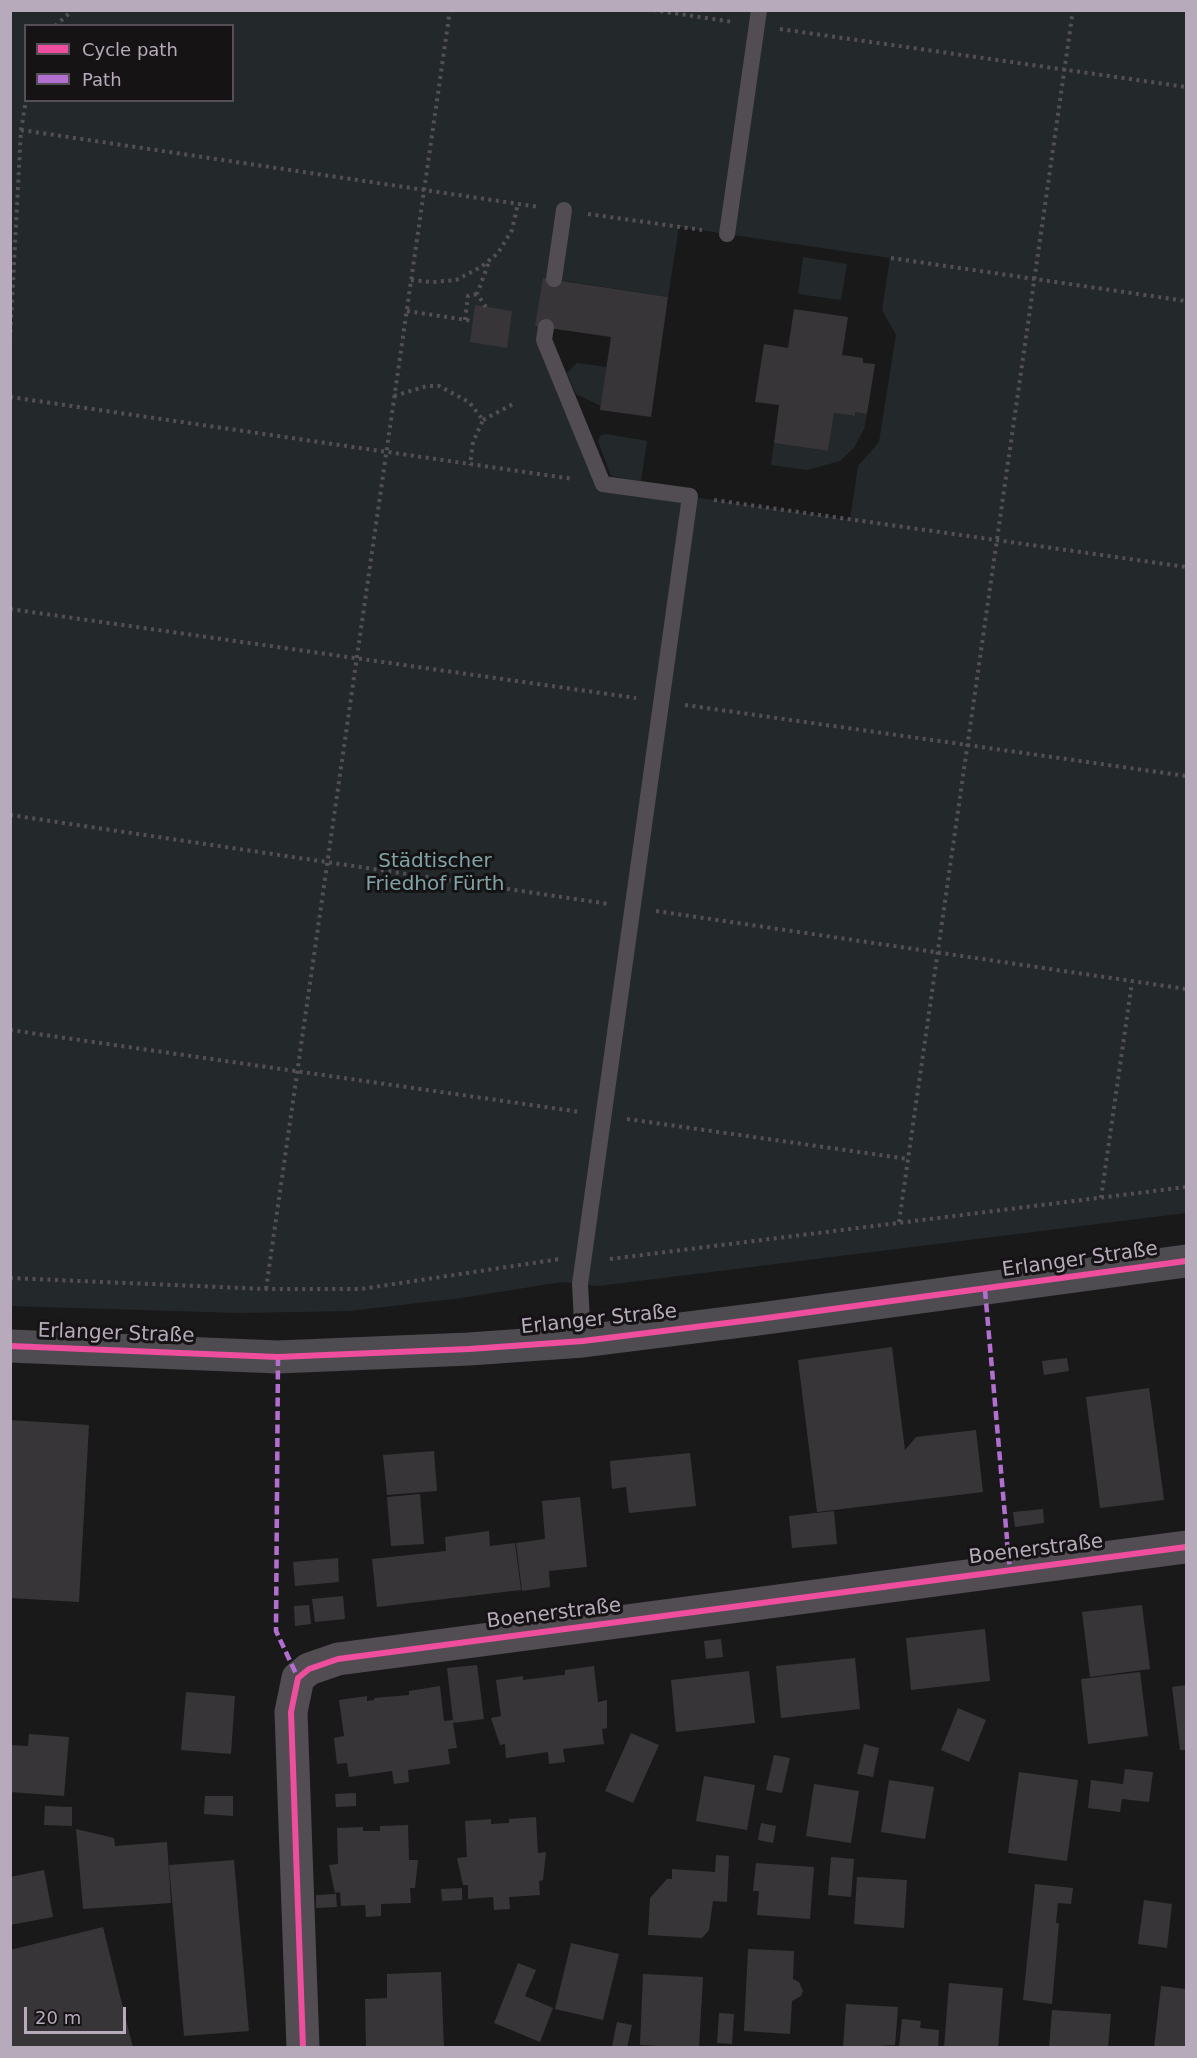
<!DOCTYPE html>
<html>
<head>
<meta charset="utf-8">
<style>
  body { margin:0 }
  #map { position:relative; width:1197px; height:2058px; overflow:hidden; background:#1a191a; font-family:"DejaVu Sans",sans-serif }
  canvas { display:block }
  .frame { position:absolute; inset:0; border:12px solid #b6aabb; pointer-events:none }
  .legend { position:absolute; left:24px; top:24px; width:210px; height:78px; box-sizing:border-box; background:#161315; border:2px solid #564f57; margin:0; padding:8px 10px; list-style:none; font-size:18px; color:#b6aabb }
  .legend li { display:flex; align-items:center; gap:12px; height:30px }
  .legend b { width:30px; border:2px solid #564f57 }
  .scale { position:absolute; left:24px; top:2007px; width:102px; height:27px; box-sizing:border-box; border:3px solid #b6aabb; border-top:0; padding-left:8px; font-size:18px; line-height:21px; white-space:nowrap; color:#b6aabb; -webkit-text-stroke:4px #161315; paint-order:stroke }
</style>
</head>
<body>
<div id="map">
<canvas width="1197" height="2058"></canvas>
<div class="frame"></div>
<ul class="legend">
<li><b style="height:8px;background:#ef4d9e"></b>Cycle path</li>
<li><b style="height:8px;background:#b36fd0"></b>Path</li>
</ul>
<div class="scale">20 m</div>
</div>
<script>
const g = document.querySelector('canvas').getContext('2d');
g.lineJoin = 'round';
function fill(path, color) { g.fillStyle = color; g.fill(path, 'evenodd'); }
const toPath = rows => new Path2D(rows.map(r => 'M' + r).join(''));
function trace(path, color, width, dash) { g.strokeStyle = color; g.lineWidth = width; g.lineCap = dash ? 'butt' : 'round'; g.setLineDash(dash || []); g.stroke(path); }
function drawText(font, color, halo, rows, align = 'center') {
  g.font = font + ' "DejaVu Sans",sans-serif'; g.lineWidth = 6; g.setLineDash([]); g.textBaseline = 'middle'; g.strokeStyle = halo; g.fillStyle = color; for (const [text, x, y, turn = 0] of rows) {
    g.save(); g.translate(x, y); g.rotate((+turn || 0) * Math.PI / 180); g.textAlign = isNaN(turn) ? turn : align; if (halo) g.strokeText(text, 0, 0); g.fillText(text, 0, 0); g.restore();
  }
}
fill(toPath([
  [10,11,1186,11,1186,1213,598,1286,562,1282,461,1298,349,1311,240,1313,11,1306],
  [26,26,232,26,232,100,26,100],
  [679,227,890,258,882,310,896,335,879,442,858,466,850,520,603,484,544,340,554,279,668,297],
  [803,257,847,264,841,300,798,294],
  [577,363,607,367,601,406,576,394,567,373],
  [855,412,867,414,864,429,854,448,840,461,807,470,771,465,774,443,828,451,834,413,854,416],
  [607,434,647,441,641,481,611,476,598,441,601,435]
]), '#23292b');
fill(toPath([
  [543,278,668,297,651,417,600,410,611,337,535,326],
  [475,305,512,311,507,348,470,342],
  [794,309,848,317,842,355,863,358,863,363,875,364,867,414,855,412,855,416,834,413,828,451,774,443,779,405,755,402,764,344,788,348],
  [892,1347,905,1450,916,1437,976,1430,983,1492,817,1512,798,1360],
  [1067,1358,1069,1371,1044,1375,1042,1361],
  [1149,1388,1164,1500,1100,1508,1086,1397],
  [10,1420,89,1425,79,1602,10,1598],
  [434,1451,437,1491,387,1495,383,1455],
  [690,1453,696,1506,629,1513,626,1487,612,1489,610,1461],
  [420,1494,424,1544,391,1546,387,1497],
  [580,1497,587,1567,549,1571,550,1587,522,1591,516,1543,545,1539,542,1501],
  [1043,1509,1044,1523,1015,1527,1013,1512],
  [834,1511,837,1544,792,1548,789,1516],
  [489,1531,490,1546,515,1543,521,1590,377,1607,372,1559,446,1551,445,1537],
  [338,1558,339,1582,295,1586,293,1562],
  [343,1596,345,1619,315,1622,312,1599],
  [309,1605,311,1624,295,1626,294,1606],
  [1142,1605,1150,1669,1090,1677,1082,1612],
  [985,1629,990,1681,911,1690,906,1638],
  [721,1639,723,1657,706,1659,704,1641],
  [855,1658,860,1709,781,1718,776,1666],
  [477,1665,484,1719,453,1723,457,1748,448,1749,450,1764,408,1770,409,1782,394,1784,392,1771,349,1777,347,1763,337,1764,334,1738,344,1736,339,1700,367,1696,367,1701,374,1700,374,1698,409,1695,409,1691,440,1686,444,1721,453,1720,447,1668],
  [594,1666,598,1702,607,1700,607,1728,602,1729,604,1744,563,1749,565,1762,549,1764,548,1752,506,1758,505,1744,500,1745,491,1718,501,1716,496,1680,523,1676,523,1680,562,1675,565,1675,565,1670],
  [749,1671,755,1723,676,1732,671,1680],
  [1140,1672,1148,1736,1088,1744,1081,1679],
  [1186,1685,1186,1750,1180,1750,1172,1687],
  [186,1692,235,1696,231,1754,181,1750],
  [958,1708,986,1720,969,1762,941,1750],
  [631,1733,659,1745,633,1803,605,1791],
  [29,1734,69,1737,64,1796,10,1792,10,1745,28,1746],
  [864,1744,879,1748,873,1777,857,1774],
  [774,1755,790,1758,782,1793,766,1790],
  [1125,1769,1153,1772,1149,1802,1122,1799,1120,1812,1088,1808,1091,1780,1123,1784],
  [1019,1772,1078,1780,1067,1861,1008,1853],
  [704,1776,755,1785,747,1830,696,1821],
  [889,1780,934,1787,925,1839,881,1832],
  [814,1784,859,1791,851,1843,806,1836],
  [356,1793,356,1806,336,1807,335,1794],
  [205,1796,233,1796,233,1816,204,1814],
  [45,1806,72,1807,72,1826,44,1825],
  [536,1817,538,1853,546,1852,543,1880,539,1881,540,1895,509,1897,510,1909,494,1910,493,1897,468,1899,468,1885,463,1885,457,1858,467,1857,465,1821,491,1819,491,1824,509,1823,509,1819],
  [761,1823,776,1826,773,1843,758,1840],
  [408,1825,409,1860,418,1860,415,1888,410,1888,411,1903,381,1904,381,1916,366,1917,365,1905,341,1906,340,1892,335,1893,329,1865,338,1864,337,1828,363,1827,363,1831,380,1831,380,1826],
  [76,1829,114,1838,115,1846,167,1842,171,1903,83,1909],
  [716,1855,729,1856,727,1902,713,1901,709,1930,702,1938,648,1935,650,1898,667,1879,672,1879,672,1869,715,1872],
  [831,1857,854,1859,851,1897,828,1895],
  [234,1860,249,2031,184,2036,169,1865],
  [756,1863,814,1867,810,1919,757,1915,759,1891,753,1891],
  [44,1870,53,1917,10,1925,10,1877],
  [857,1877,907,1880,904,1928,854,1924],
  [1035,1884,1073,1888,1071,1904,1058,1903,1056,1923,1059,1923,1052,2004,1023,2000],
  [462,1888,462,1900,442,1901,441,1889],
  [336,1894,337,1907,316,1908,316,1895],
  [1144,1900,1172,1904,1167,1948,1138,1944],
  [103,1927,133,2048,10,2048,10,1950],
  [571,1943,619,1954,603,2020,555,2009],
  [748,1949,794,1951,793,1979,799,1982,803,1991,801,1996,792,2001,790,2034,744,2031],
  [518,1963,536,1970,525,1996,553,2008,540,2042,494,2023],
  [441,1972,444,2048,366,2048,365,1999,387,1998,387,1974],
  [643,1974,703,1977,699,2048,640,2045],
  [949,1983,1003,1988,998,2048,944,2048],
  [1161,1986,1186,1989,1186,2048,1154,2048],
  [846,2004,898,2007,895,2045,843,2048],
  [1052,2010,1111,2014,1108,2048,1049,2048],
  [719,2013,734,2014,732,2044,717,2043],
  [902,2019,921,2021,920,2028,939,2030,938,2048,899,2048],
  [617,2022,632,2025,627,2048,612,2046]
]), '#373538');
trace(toPath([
  [653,10,733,22],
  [55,26,73,10],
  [780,29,1186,87],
  [21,130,539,207],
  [588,214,702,230],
  [891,258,1186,301],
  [411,280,432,282,456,280,481,267,498,253,512,230,518,203],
  [486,307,477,294,489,262],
  [407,311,473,321],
  [465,320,468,296,477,294],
  [10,340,21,130,26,100],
  [394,396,427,386,439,386,469,402,483,420,473,442,470,465],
  [10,397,573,479],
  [483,420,513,404],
  [714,500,1186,567],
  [10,609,636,698],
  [685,705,1186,776],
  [10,815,609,904],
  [656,911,1186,989],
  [10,1030,580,1112],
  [627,1119,908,1159],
  [1101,1198,1132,982],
  [899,1222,1073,10],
  [610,1259,1186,1187],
  [10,1278,266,1289,361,1289,560,1259],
  [266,1289,450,10]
]), '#534f54', 4, [3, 4.5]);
trace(toPath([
  [727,234,759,10],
  [554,279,564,210],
  [546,327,544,340,603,484,690,496,580,1284,583,1341]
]), '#514d53', 16);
trace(toPath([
  [303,2048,291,1712,298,1678,309,1669,338,1659,1186,1547]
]), '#514d53', 33);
trace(toPath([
  [10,1346,278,1357,469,1349,583,1341,759,1319,1186,1261]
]), '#4f4c51', 33);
trace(toPath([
  [985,1290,1007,1539],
  [278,1357,276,1631,298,1678],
  [1007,1542,1010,1569]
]), '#b36fd0', 4.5, [9, 4.5]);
trace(toPath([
  [10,1346,278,1357,469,1349,583,1341,759,1319,1186,1261],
  [303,2048,291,1712,298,1678,309,1669,338,1659,1186,1547]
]), '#ef4d9e', 6);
drawText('20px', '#7fa3a7', '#161315', [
  ["Städtischer",435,862],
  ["Friedhof Fürth",435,885]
]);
drawText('20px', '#b6aabb', '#161315', [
  ["Erlanger Straße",1080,1260,-8],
  ["Erlanger Straße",599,1320,-6],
  ["Erlanger Straße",116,1334,2],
  ["Boenerstraße",1036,1550,-7],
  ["Boenerstraße",554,1614,-7]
]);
</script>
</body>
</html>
